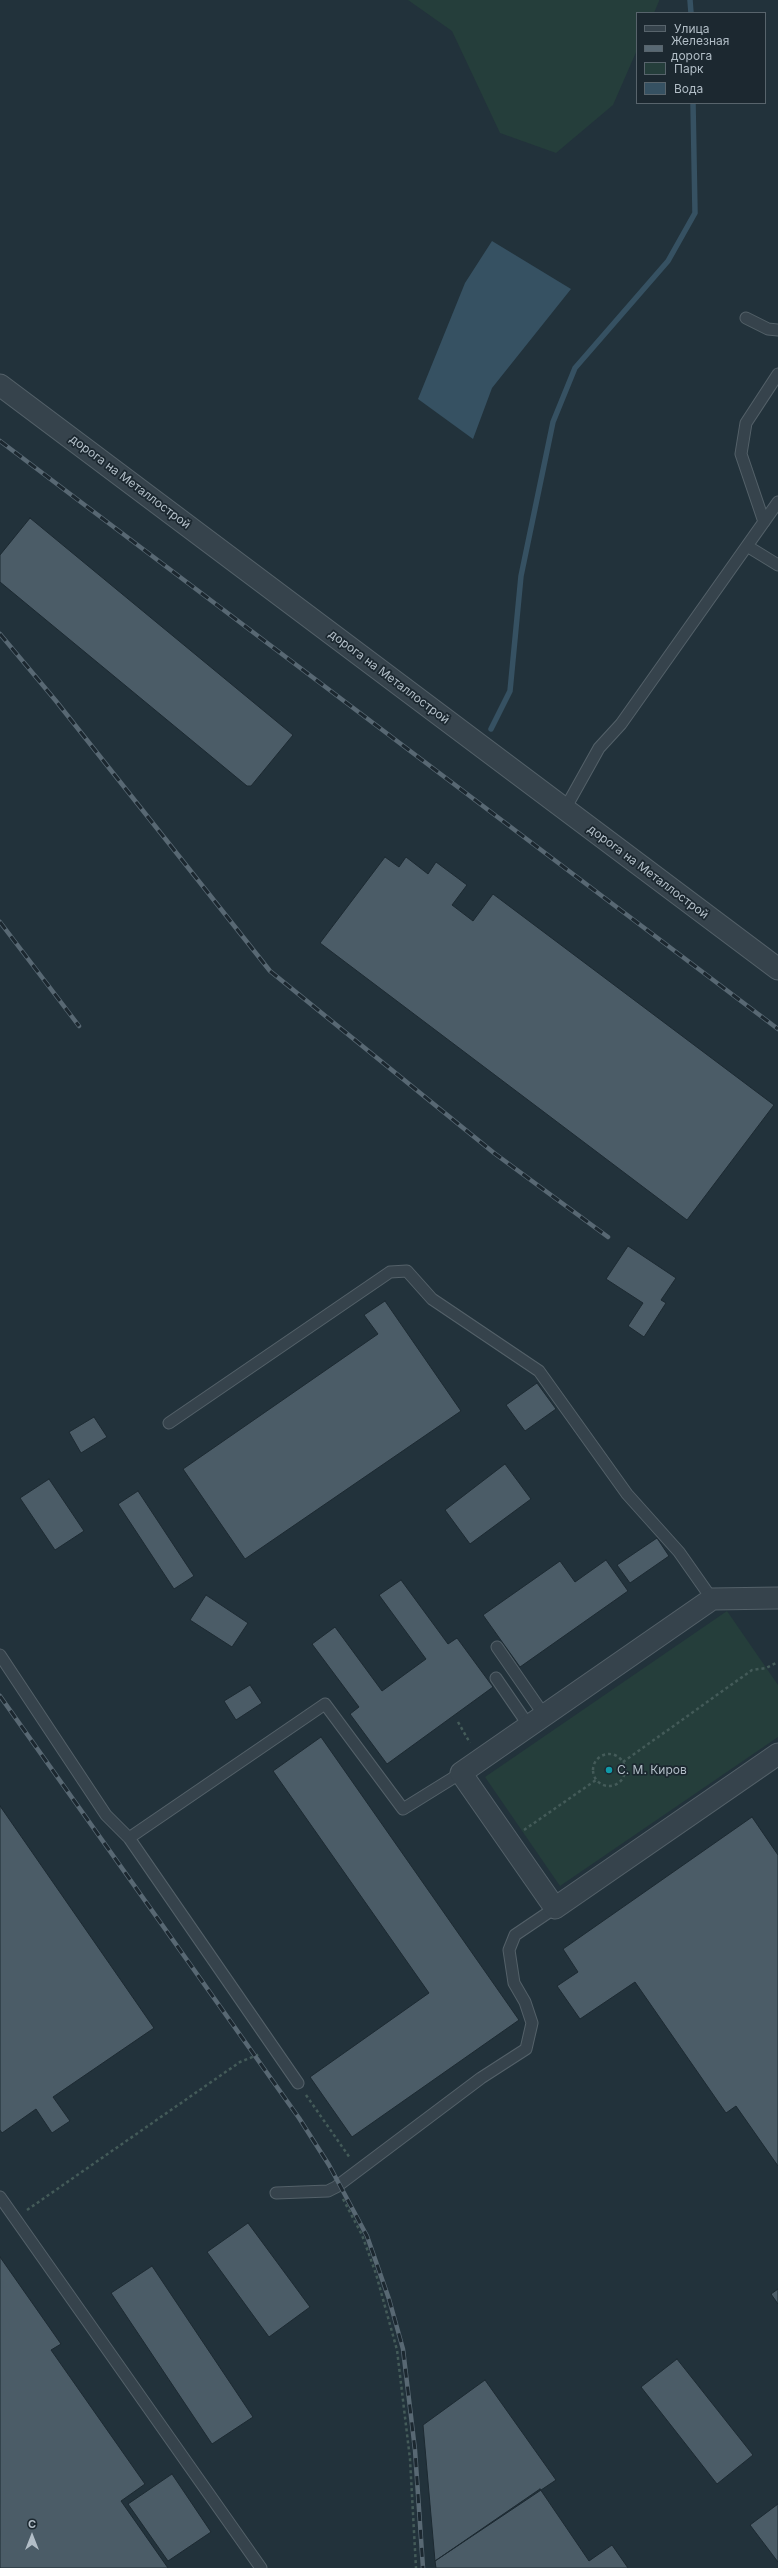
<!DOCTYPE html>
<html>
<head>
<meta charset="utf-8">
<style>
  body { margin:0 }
  #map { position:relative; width:778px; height:2568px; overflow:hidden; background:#22323b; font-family:Inter,sans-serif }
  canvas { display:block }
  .legend { position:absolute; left:636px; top:12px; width:130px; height:92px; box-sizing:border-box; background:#1c2830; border:1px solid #58646c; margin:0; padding:5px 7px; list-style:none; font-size:12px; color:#b2bec7 }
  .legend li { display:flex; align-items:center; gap:8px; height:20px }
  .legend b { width:20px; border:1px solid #58646c }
  .north { position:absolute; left:12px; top:2516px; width:40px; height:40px; -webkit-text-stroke:3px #1c2830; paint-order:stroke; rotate:0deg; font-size:11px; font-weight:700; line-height:16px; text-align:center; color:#b2bec7 }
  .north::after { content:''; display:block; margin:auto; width:14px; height:18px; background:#b2bec7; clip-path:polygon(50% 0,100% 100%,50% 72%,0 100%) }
</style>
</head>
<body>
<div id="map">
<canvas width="778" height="2568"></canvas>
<ul class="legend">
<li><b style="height:5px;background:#36434c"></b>Улица</li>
<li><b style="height:5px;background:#586873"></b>Железная дорога</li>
<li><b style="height:11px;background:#253e3b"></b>Парк</li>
<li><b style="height:11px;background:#365162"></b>Вода</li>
</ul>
<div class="north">С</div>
</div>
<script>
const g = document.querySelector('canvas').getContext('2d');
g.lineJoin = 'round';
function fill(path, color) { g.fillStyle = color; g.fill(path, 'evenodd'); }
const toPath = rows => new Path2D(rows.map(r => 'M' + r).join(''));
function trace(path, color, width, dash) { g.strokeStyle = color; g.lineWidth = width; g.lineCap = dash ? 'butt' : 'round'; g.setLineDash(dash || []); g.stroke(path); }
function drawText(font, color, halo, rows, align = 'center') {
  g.font = font + ' Inter,sans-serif'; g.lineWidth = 3.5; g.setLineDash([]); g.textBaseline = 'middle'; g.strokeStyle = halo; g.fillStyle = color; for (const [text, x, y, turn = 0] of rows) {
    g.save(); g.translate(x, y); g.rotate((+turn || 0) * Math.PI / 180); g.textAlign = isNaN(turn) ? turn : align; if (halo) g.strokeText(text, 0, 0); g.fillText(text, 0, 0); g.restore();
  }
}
fill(toPath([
  [408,0,659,0,659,1,654,13,637,13,637,50,613,105,556,153,500,133,452,31],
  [727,1611,778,1685,778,1737,560,1886,485,1777]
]), '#253e3b');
fill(toPath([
  [492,241,571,289,492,388,473,439,418,399,465,283]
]), '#365162');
trace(toPath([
  [690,0,691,13],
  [491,729,510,691,521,576,553,422,575,368,668,261,695,213,693,103]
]), '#365162', 5.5);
const building = toPath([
  [30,518,293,735,251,786,247,786,0,582,0,555,30,518],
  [385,857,399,867,406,857,428,874,436,862,467,885,452,905,473,921,493,894,774,1105,687,1220,320,943,385,857],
  [628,1246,676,1278,661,1300,666,1303,644,1337,628,1326,643,1303,606,1279,628,1246],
  [385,1301,461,1411,245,1559,183,1469,378,1334,364,1315,385,1301],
  [537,1383,556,1409,525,1431,506,1405,537,1383],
  [94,1417,107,1437,81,1453,69,1432,94,1417],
  [505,1464,531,1499,470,1544,445,1510,505,1464],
  [49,1479,84,1531,55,1550,20,1498,49,1479],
  [138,1491,194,1576,174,1589,118,1504,138,1491],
  [657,1538,669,1556,630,1583,617,1565,657,1538],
  [606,1560,628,1591,520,1667,483,1615,560,1561,575,1582,606,1560],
  [401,1580,448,1644,457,1638,493,1687,387,1764,350,1714,359,1707,312,1644,335,1627,382,1691,426,1659,379,1595,401,1580],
  [206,1595,248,1623,232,1647,190,1620,206,1595],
  [250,1685,262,1703,236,1720,224,1701,250,1685],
  [321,1737,519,2020,352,2137,310,2077,429,1993,273,1771,321,1737],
  [0,1806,154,2028,53,2097,70,2121,52,2133,36,2109,2,2133,0,2130,0,1806],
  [752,1817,778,1855,778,2166,736,2106,726,2113,635,1982,580,2019,557,1986,578,1972,563,1949,752,1817],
  [248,2223,310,2307,269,2337,207,2252,248,2223],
  [0,2257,61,2344,51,2350,145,2484,121,2501,168,2568,0,2568,0,2257],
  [152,2266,253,2417,212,2444,111,2293,152,2266],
  [778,2289,778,2304,771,2294,778,2289],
  [677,2359,753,2455,717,2484,641,2387,677,2359],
  [485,2380,556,2480,435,2561,423,2425,485,2380],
  [172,2474,211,2532,168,2561,128,2504,172,2474],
  [540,2489,589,2561,612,2545,628,2568,436,2568,435,2561,540,2489],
  [778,2504,778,2562,750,2525,778,2504]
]);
fill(building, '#4b5c67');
trace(building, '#1d2a32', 1);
const service = toPath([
  [746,318,768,329,778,330],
  [764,522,741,454,746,423,778,374],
  [747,546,778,565],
  [565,809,599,748,621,724,778,502],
  [169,1423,390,1272,407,1271,432,1299,539,1371,627,1494,679,1552,712,1599],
  [497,1647,544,1715],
  [0,1655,106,1815,129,1838,325,1704,403,1809,461,1773],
  [496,1678,529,1726],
  [129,1838,298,2083],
  [276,2193,328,2191,336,2187,481,2078,526,2049,532,2023,525,2002,514,1983,509,1950,515,1935,555,1908],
  [0,2197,261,2568]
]);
const minor = toPath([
  [0,385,778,969],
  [778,1598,712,1599,461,1773,555,1908,778,1754]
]);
trace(service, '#546169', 13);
trace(minor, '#546169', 23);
trace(toPath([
  [458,1722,470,1743],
  '593 1770a16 16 0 1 1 32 0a16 16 0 1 1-32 0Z',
  [623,1762,752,1670,766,1668,778,1662],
  [524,1830,596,1780],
  [306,2095,350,2158],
  [343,2199,362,2235,376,2274,397,2350,410,2459,416,2568],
  [27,2210,240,2062,260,2054]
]), '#445b59', 2.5, [3, 3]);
trace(service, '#36434c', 11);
trace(minor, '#36434c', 21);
const rail = toPath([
  [0,441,778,1029],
  [0,634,56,701,270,971,494,1153,608,1237],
  [0,922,79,1026],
  [0,1696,299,2118,329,2165,367,2236,389,2299,403,2349,415,2450,423,2568]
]);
trace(rail, '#586873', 4.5);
trace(rail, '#1c2830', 3, [9]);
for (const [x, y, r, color] of [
  [609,1770,4,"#0f9aa8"]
]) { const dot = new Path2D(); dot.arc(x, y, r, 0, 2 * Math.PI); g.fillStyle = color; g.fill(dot); trace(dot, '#1c2830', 1.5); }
drawText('12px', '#b2bec7', '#1c2830', [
  ["дорога на Металлострой",130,482,37],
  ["дорога на Металлострой",389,677,37],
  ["дорога на Металлострой",648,872,37]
]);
drawText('12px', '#b2bec7', '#1c2830', [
  ["С. М. Киров",617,1770]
], 'left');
</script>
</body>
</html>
